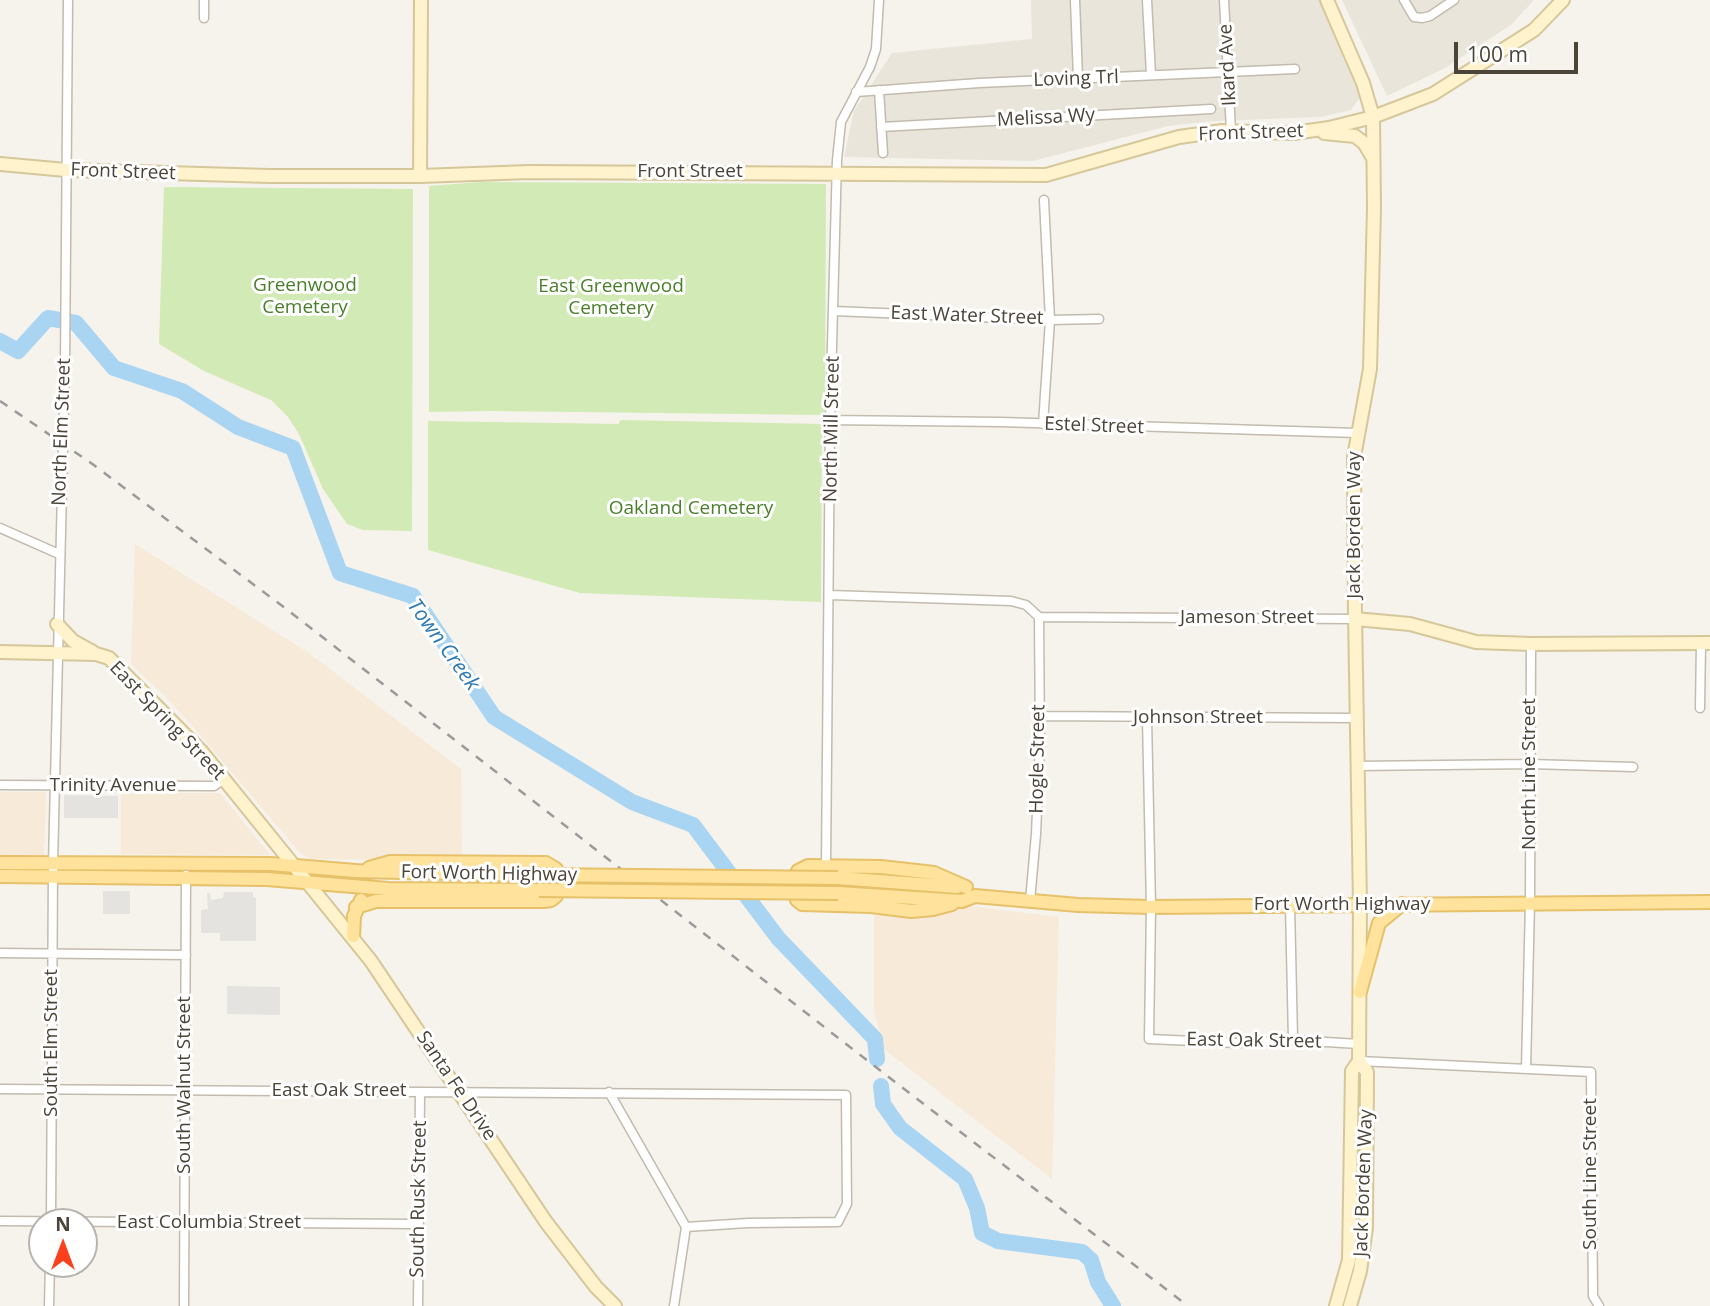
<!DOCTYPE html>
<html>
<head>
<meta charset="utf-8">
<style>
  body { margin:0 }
  #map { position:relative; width:1710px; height:1306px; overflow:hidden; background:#f6f3ec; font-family:"Open Sans",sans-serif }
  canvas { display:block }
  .north { position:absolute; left:28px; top:1208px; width:70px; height:70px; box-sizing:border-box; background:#fff; border:2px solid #b7b4b0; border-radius:50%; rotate:0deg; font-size:19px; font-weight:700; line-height:28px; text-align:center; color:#4b4439 }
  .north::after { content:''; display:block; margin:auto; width:24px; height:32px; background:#fc3f1d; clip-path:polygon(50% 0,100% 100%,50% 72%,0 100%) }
  .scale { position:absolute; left:1454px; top:42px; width:124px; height:32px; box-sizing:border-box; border:4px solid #4b4439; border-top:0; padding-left:9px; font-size:21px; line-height:24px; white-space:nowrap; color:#4b4439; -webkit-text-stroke:5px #fff; paint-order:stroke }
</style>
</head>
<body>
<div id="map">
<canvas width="1710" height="1306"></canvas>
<div class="north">N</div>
<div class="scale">100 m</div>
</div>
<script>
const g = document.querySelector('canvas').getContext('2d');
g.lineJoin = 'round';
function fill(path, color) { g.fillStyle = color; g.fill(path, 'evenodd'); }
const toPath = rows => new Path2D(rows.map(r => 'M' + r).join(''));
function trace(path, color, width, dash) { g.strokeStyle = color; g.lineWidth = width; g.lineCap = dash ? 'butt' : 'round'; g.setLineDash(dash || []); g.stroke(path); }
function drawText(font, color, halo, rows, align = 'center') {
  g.font = font + ' "Open Sans",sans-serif'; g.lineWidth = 6; g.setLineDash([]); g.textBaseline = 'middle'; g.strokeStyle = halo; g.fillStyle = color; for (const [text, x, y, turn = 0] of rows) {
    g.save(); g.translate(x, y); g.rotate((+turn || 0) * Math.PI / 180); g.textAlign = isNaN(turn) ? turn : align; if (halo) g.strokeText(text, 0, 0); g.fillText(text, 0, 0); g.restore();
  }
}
fill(toPath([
  [1031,0,1319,0,1360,97,1351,110,1321,117,1214,121,1168,126,1033,161,844,157,854,111,892,53,1032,39],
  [1342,0,1534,0,1511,25,1445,68,1387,96]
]), '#eae5da');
fill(toPath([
  [135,544,309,653,461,769,462,861,310,859,300,853,196,730,168,699,131,664],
  [0,792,46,792,44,855,0,856],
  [121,793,220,793,270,855,121,854],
  [961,905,1059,917,1052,1179,885,1050,874,1011,874,911]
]), '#f7ead8');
fill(toPath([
  [480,182,826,184,825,415,490,411,429,412,429,186],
  [164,187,413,189,412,531,363,530,347,524,323,489,299,434,288,417,271,400,204,371,159,344],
  [620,420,822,424,821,602,580,593,428,550,428,421,619,424]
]), '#d2eab5');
fill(toPath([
  [64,795,118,796,118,818,64,818],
  [103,891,130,891,130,914,103,914],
  [224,892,253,892,253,897,256,898,256,941,220,941,220,933,201,933,201,910,208,909,207,893,210,893,211,900,223,898],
  [227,986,280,987,280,1015,227,1014]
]), '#e5e3e0');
trace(toPath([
  [0,341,18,351,48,318,76,323,114,368,182,391,238,427,293,448,340,573,413,596,494,717,632,802,693,825,778,938,875,1039,877,1059],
  [881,1086,883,1104,900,1128,965,1179,977,1208,982,1233,998,1241,1082,1252,1091,1260,1098,1282,1113,1306]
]), '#a9d4f2', 16);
const street = toPath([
  [204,0,204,18],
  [1075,0,1078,78],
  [1147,0,1151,75],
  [1224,0,1231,131],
  [1404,0,1414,17,1422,18,1430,16,1454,0],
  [879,90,883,153],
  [856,92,979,83,1295,69],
  [881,127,1211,109],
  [834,311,1050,320,1099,319],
  [830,420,1001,422,1357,433],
  [1043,424,1050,320,1044,200],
  [0,528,59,554],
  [830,595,1011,601,1026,605,1039,617,1355,619],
  [1700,708,1701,643],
  [1040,716,1356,718],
  [1147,718,1151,907,1149,1039,1238,1043,1293,1040,1359,1044],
  [1356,766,1530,764,1633,767],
  [0,785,214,786,224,779],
  [826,866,830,420,837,160,841,122,870,67,876,49,879,0],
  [1030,901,1036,834,1040,743,1039,617],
  [1290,905,1293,1040],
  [0,953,186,955],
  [1359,1061,1591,1072,1593,1296,1599,1306],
  [1526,1069,1530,903,1531,644],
  [0,1089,846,1095,847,1204,838,1222,748,1223,686,1227],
  [609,1092,686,1227,674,1306],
  [0,1221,419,1224],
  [51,1222,53,864,65,365,68,0],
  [49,1306,50,1264],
  [184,1306,186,875],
  [418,1306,420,1092]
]);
const secondary = toPath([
  [1327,0,1363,83,1373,117,1374,208,1370,369,1354,457,1355,619,1410,624,1476,642,1531,644,1710,643],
  [1324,133,1355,136,1364,143,1373,158],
  [0,164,66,170,269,176,420,176,529,172,1046,175,1179,137,1222,131,1294,133,1329,128,1373,117,1433,94,1534,30,1563,0],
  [420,176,421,0],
  [57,624,73,641,93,652],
  [0,652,96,654,109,658,202,752,371,961,546,1222,596,1287,615,1306],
  [1336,1306,1349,1260,1352,1071,1359,1061,1360,904,1355,614],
  [1350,1306,1360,1271,1366,1228,1367,1072,1359,1061]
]);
const primary = toPath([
  [0,863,271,864,356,871,539,875],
  [0,876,267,879,388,889,539,890],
  [838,878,957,887],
  [838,893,962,901,975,896,1078,905,1151,907,1710,902],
  [952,904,933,909,911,911,871,906,802,904,797,900,795,895,796,876,798,871,808,866,881,867,934,873,966,887],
  [356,907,376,901,544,901,551,900,556,896,558,892,556,869,546,863,390,862,369,868],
  [353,936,354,916,361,900],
  [1360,992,1379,923,1402,904]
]);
trace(street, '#c2bbae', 11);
trace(secondary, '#d6c79b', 16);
trace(primary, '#e6c16a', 16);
trace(street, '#fff', 8);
trace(secondary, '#fff3cd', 12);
trace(primary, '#ffe39c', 12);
trace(toPath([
  [0,401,91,463,285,608,895,1082,1188,1306]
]), '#9a9a9a', 2.5, [9, 9]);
const primaryBridge = toPath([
  [539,875,838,878],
  [539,890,838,893]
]);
trace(primaryBridge, '#e6c16a', 16, []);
trace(primaryBridge, '#ffe39c', 12);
drawText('19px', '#4b4439', '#fff', [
  ["Ikard Ave",1228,65,-93],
  ["Loving Trl",1076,79,-2],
  ["Melissa Wy",1046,118,-3],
  ["Front Street",1251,133,-2],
  ["Front Street",123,172,2],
  ["Front Street",690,172],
  ["East Water Street",967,316,2],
  ["Estel Street",1094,426,2],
  ["North Mill Street",832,429,-89],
  ["North Elm Street",62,432,-88],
  ["Jack Borden Way",1355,525,-90],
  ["Jameson Street",1247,618],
  ["Johnson Street",1198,718],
  ["East Spring Street",167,721,46],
  ["Hogle Street",1038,759,-89],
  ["North Line Street",1530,774,-90],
  ["Trinity Avenue",113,786],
  ["Fort Worth Highway",489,874,1],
  ["Fort Worth Highway",1342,905],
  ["East Oak Street",1254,1041,1],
  ["South Elm Street",52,1043,-90],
  ["South Walnut Street",185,1085,-90],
  ["Santa Fe Drive",456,1086,56],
  ["East Oak Street",339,1091],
  ["South Line Street",1591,1174,-90],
  ["Jack Borden Way",1364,1183,-88],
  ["South Rusk Street",419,1199,-89],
  ["East Columbia Street",209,1223]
]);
drawText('19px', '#4a7f2a', '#fff', [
  ["Greenwood",305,286],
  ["Cemetery",305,308],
  ["East Greenwood",611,287],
  ["Cemetery",611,309],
  ["Oakland Cemetery",691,509]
]);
drawText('italic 21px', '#2e7ab2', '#fff', [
  ["Town Creek",443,645,54]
]);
</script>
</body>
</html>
